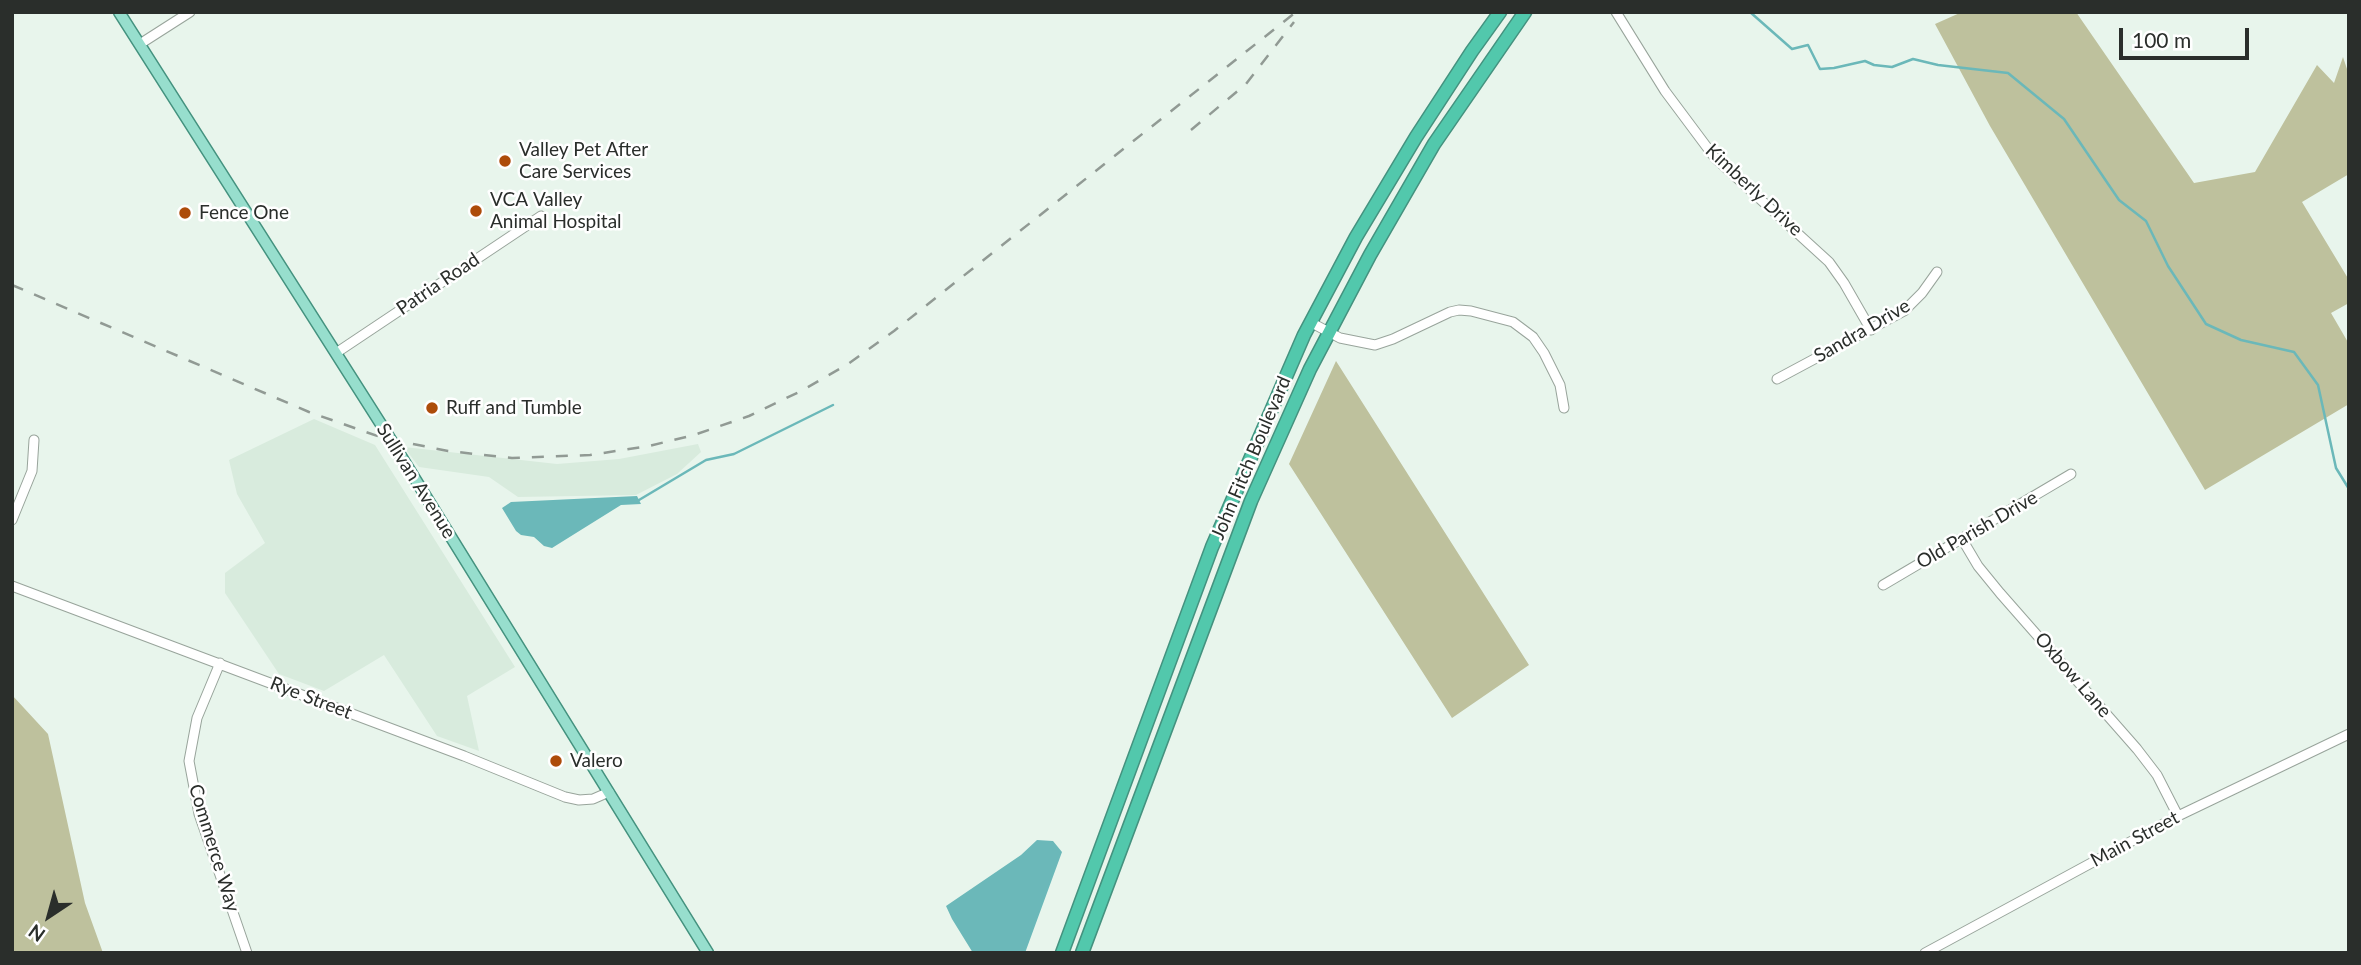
<!DOCTYPE html>
<html>
<head>
<meta charset="utf-8">
<style>
  body { margin:0 }
  #map { position:relative; width:2361px; height:965px; overflow:hidden; background:#e8f5ec; font-family:Lato,sans-serif }
  canvas { display:block }
  .frame { position:absolute; inset:0; border:14px solid #2a2e2b; pointer-events:none }
  .north { position:absolute; left:14px; top:881px; width:70px; height:70px; -webkit-text-stroke:5px #fff; paint-order:stroke; rotate:216deg; font-size:19px; font-weight:700; line-height:28px; text-align:center; color:#2a2e2b }
  .north::after { content:''; display:block; margin:auto; width:24px; height:32px; background:#2a2e2b; clip-path:polygon(50% 0,100% 100%,50% 72%,0 100%) }
  .scale { position:absolute; left:2119px; top:28px; width:130px; height:32px; box-sizing:border-box; border:4px solid #2a2e2b; border-top:0; padding-left:9px; font-size:21px; line-height:24px; white-space:nowrap; color:#2a2e2b; -webkit-text-stroke:5px #fff; paint-order:stroke }
</style>
</head>
<body>
<div id="map">
<canvas width="2361" height="965"></canvas>
<div class="frame"></div>
<div class="north">N</div>
<div class="scale">100 m</div>
</div>
<script>
const g = document.querySelector('canvas').getContext('2d');
g.lineJoin = 'round';
function fill(path, color) { g.fillStyle = color; g.fill(path, 'evenodd'); }
const toPath = rows => new Path2D(rows.map(r => 'M' + r).join(''));
function trace(path, color, width, dash) { g.strokeStyle = color; g.lineWidth = width; g.lineCap = dash ? 'butt' : 'round'; g.setLineDash(dash || []); g.stroke(path); }
function drawText(font, color, halo, rows, align = 'center') {
  g.font = font + ' Lato,sans-serif'; g.lineWidth = 5; g.setLineDash([]); g.textBaseline = 'middle'; g.strokeStyle = halo; g.fillStyle = color; for (const [text, x, y, turn = 0] of rows) {
    g.save(); g.translate(x, y); g.rotate((+turn || 0) * Math.PI / 180); g.textAlign = isNaN(turn) ? turn : align; if (halo) g.strokeText(text, 0, 0); g.fillText(text, 0, 0); g.restore();
  }
}
fill(toPath([
  [314,419,375,445,515,667,467,696,479,751,437,736,384,655,324,691,279,674,225,593,225,573,265,543,237,494,229,460],
  [698,444,701,452,677,474,636,495,518,497,489,477,419,467,404,447,557,464,619,459]
]), '#d8ebdd');
fill(toPath([
  [1962,12,2076,12,2194,183,2255,172,2317,65,2334,83,2343,57,2349,75,2349,174,2302,202,2349,280,2349,303,2331,313,2349,344,2349,404,2205,490,1990,126,1935,24],
  [1336,361,1529,665,1452,718,1289,464],
  [12,695,48,734,85,903,103,953,12,953]
]), '#bec19d');
fill(toPath([
  [637,496,641,504,621,505,552,548,544,546,534,537,521,535,516,531,502,508,511,502],
  [1037,840,1053,841,1062,852,1025,953,973,953,952,919,946,906,1021,855]
]), '#6bb8b9');
trace(toPath([
  [1750,12,1792,49,1808,45,1820,69,1834,68,1865,61,1874,65,1892,67,1913,59,1938,65,2008,73,2064,119,2119,200,2146,221,2168,266,2206,324,2241,340,2294,352,2318,385,2336,468,2349,489],
  [639,500,706,460,734,454,833,405]
]), '#6bb8b9', 2.5);
const minor = toPath([
  [1616,12,1665,91,1715,158,1829,262,1844,283,1871,330],
  [140,44,190,12],
  [1310,322,1340,338,1375,345,1393,339,1450,312,1459,310,1471,311,1513,322,1533,337,1544,353,1560,385,1564,408],
  [336,353,541,216],
  [1777,379,1904,311,1922,293,1937,272],
  [12,520,32,471,34,440],
  [1962,539,1978,566,2000,593,2137,749,2157,775,2178,816],
  [1883,585,2071,474],
  [12,586,464,756,565,797,579,800,593,799,609,792],
  [220,663,197,718,189,761,199,814,247,953],
  [1925,953,2178,816,2349,734]
]);
const major = toPath([
  [119,12,391,440,708,953]
]);
const highway = toPath([
  [1062,953,1212,547,1304,335,1356,237,1416,137,1472,51,1500,12],
  [1082,953,1251,501,1310,369,1370,255,1434,144,1525,12]
]);
trace(minor, '#98a49b', 11);
trace(major, '#44927f', 13);
trace(highway, '#44927f', 15);
trace(minor, '#fff', 9);
trace(major, '#97decd', 10);
trace(highway, '#52c8ac', 12);
trace(toPath([
  [1191,130,1246,84,1294,22],
  [12,285,309,412,383,438,448,451,512,458,590,455,649,446,694,435,749,416,801,391,848,364,894,331,1296,12]
]), '#919a94', 2.5, [12, 12]);
for (const [x, y, r, color] of [
  [505,161,7,"#ad4c0a"],
  [476,211,7,"#ad4c0a"],
  [185,213,7,"#ad4c0a"],
  [432,408,7,"#ad4c0a"],
  [556,761,7,"#ad4c0a"]
]) { const dot = new Path2D(); dot.arc(x, y, r, 0, 2 * Math.PI); g.fillStyle = color; g.fill(dot); trace(dot, '#fff', 2.5); }
drawText('19px', '#2a2e2b', '#fff', [
  ["Valley Pet After",519,150],
  ["Care Services",519,172],
  ["VCA Valley",490,200],
  ["Animal Hospital",490,222],
  ["Fence One",199,213],
  ["Ruff and Tumble",446,408],
  ["Valero",570,761]
], 'left');
drawText('19px', '#2a2e2b', '#fff', [
  ["Kimberly Drive",1754,190,43],
  ["Patria Road",438,284,-34],
  ["Sandra Drive",1862,331,-30],
  ["John Fitch Boulevard",1251,458,-67],
  ["Sullivan Avenue",416,481,58],
  ["Old Parish Drive",1977,530,-30],
  ["Oxbow Lane",2073,675,49],
  ["Rye Street",311,698,21],
  ["Main Street",2135,839,-28],
  ["Commerce Way",214,848,73]
]);
</script>
</body>
</html>
